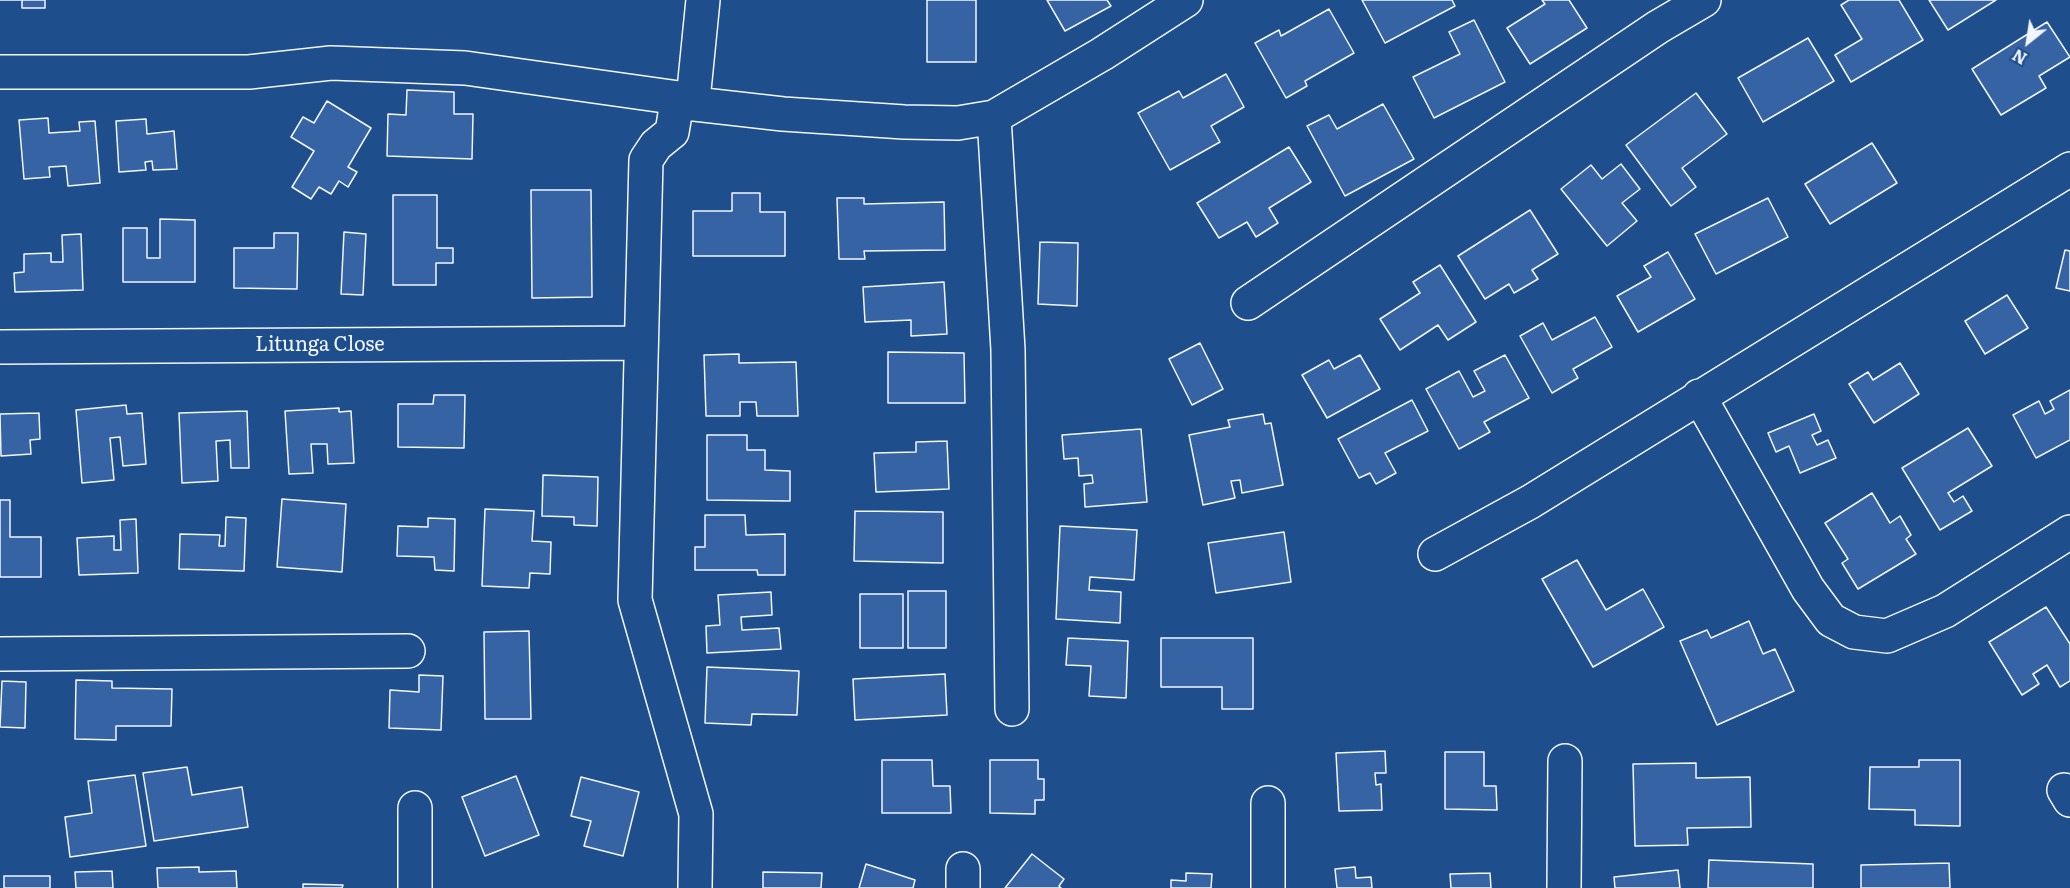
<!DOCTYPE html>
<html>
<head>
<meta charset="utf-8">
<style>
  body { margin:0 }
  #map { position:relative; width:2070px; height:888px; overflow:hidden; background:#1f4e8c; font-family:Literata,serif }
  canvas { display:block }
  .north { position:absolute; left:1998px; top:12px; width:60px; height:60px; -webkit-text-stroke:4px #1f4e8c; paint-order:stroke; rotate:210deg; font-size:16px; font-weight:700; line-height:24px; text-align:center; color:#f2f6ff }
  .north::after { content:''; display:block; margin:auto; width:21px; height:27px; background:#f2f6ff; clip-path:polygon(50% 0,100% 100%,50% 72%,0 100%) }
</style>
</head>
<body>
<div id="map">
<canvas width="2070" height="888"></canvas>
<div class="north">N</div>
</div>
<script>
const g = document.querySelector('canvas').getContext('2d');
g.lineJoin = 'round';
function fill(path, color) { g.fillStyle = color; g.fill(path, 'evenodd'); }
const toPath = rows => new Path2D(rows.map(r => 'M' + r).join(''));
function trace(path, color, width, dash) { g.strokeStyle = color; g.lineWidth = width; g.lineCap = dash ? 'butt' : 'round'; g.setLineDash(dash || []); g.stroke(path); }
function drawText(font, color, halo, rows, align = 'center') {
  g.font = font + ' Literata,serif'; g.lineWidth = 4.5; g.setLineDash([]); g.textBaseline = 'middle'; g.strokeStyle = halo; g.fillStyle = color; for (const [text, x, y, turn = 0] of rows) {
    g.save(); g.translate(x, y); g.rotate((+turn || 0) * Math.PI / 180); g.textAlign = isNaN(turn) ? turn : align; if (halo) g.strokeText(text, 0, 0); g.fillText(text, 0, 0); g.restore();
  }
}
const building = toPath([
  [0,0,45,0,45,8,22,8,22,0,0,0],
  [927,0,976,0,976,62,927,62,927,0],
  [1047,0,1107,0,1111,6,1065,31,1047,0],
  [1362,0,1452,0,1455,6,1385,43,1362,0],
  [1542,0,1569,0,1587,28,1530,64,1507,28,1545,4,1542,0],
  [1849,0,1899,0,1923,40,1851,82,1835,55,1862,39,1841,5,1849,0],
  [1929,0,1996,0,1948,30,1929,0],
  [1329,9,1354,53,1305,81,1307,86,1286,98,1255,43,1279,30,1281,36,1329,9],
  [1474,20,1505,82,1434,118,1413,77,1460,54,1449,32,1474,20],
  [2047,22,2070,57,2039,76,2046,88,2001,115,1972,69,2047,22],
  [1808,38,1834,81,1763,122,1738,78,1808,38],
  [1226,74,1244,107,1211,126,1220,142,1170,170,1138,113,1179,91,1183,98,1226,74],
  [407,90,454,92,454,114,473,114,472,159,387,156,388,114,406,115,407,90],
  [1696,93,1727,134,1682,168,1696,187,1671,206,1626,145,1696,93],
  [327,101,371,128,348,167,357,172,348,187,339,181,331,194,319,187,311,199,292,187,314,151,291,137,303,117,314,123,327,101],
  [1383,104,1414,159,1345,196,1307,126,1329,115,1337,129,1383,104],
  [48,118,49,133,80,131,79,122,95,121,100,183,68,186,66,166,49,167,50,177,24,179,19,120,48,118],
  [146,119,147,134,174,131,177,169,153,170,152,161,145,162,146,170,119,172,116,121,146,119],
  [1872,143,1897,183,1830,224,1805,184,1872,143],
  [1289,147,1311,182,1269,208,1278,223,1256,237,1247,222,1219,238,1197,203,1289,147],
  [1621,164,1640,189,1622,203,1637,221,1607,246,1561,189,1591,165,1602,179,1621,164],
  [531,190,591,190,592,297,532,298,531,190],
  [732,193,760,193,760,212,785,212,785,256,693,256,693,211,732,211,732,193],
  [393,195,437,195,437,248,453,248,453,263,436,263,436,285,393,285,393,195],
  [837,198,864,198,864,204,944,202,945,250,864,251,865,259,839,259,837,198],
  [1768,198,1788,237,1716,274,1695,234,1768,198],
  [1530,210,1558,254,1532,270,1538,279,1514,293,1509,284,1485,299,1458,256,1530,210],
  [160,219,195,220,195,282,123,282,123,228,147,228,147,258,160,258,160,219],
  [344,232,366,234,363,295,341,294,344,232],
  [274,233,298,233,297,289,234,288,234,248,274,248,274,233],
  [81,234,83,290,15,292,14,273,24,272,24,254,51,253,51,262,63,262,62,235,81,234],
  [1040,242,1078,243,1077,306,1038,304,1040,242],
  [2065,250,2070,251,2070,291,2056,288,2065,250],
  [1668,252,1695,299,1638,332,1617,296,1651,277,1644,266,1668,252],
  [1440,265,1476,322,1448,340,1438,325,1400,350,1380,319,1420,293,1413,282,1440,265],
  [944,282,947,334,911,336,911,320,865,322,863,287,944,282],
  [2007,295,2028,328,1985,354,1965,321,2007,295],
  [1595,317,1612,347,1573,369,1578,378,1552,393,1520,336,1543,323,1552,340,1595,317],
  [1200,343,1223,389,1192,405,1169,359,1200,343],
  [888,352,964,353,965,403,888,403,888,352],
  [739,354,739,363,796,362,798,416,757,416,756,402,740,402,740,416,706,416,704,355,739,354],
  [1360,355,1380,389,1327,418,1302,375,1329,360,1334,369,1360,355],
  [1505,355,1529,398,1484,422,1490,432,1459,449,1426,389,1459,371,1473,397,1485,391,1474,371,1505,355],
  [1900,363,1919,394,1874,423,1849,384,1868,372,1873,380,1900,363],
  [2070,390,2070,440,2036,458,2013,415,2039,401,2045,414,2054,409,2050,401,2070,390],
  [434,395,465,395,464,448,398,447,398,404,433,404,434,395],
  [1412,400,1428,431,1385,453,1396,473,1376,484,1370,473,1359,478,1338,439,1412,400],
  [126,405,127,414,142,413,146,464,123,466,120,437,110,438,114,480,82,483,76,410,126,405],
  [339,408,339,412,351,411,354,463,328,464,327,444,311,444,313,473,289,474,285,411,339,408],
  [247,411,249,468,231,468,230,440,216,441,218,481,182,483,179,413,247,411],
  [39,413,40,439,30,440,31,454,1,456,0,414,39,413],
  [1263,414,1265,424,1271,423,1283,485,1242,493,1240,480,1231,481,1235,498,1203,505,1189,435,1230,427,1228,420,1263,414],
  [1814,414,1821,431,1812,435,1817,445,1828,440,1836,458,1800,473,1789,446,1776,452,1768,433,1814,414],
  [1968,428,1992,466,1948,493,1954,502,1963,496,1972,511,1940,530,1902,468,1968,428],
  [1141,429,1147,502,1085,507,1084,484,1093,483,1092,475,1079,476,1078,458,1064,459,1062,435,1141,429],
  [707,435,747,435,747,450,765,450,765,470,790,471,790,501,707,500,707,435],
  [947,441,949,489,876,492,874,453,916,452,916,442,947,441],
  [543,475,598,477,597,526,574,525,574,517,542,516,543,475],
  [1872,493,1890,523,1900,516,1911,535,1906,539,1916,554,1858,589,1842,563,1848,559,1825,523,1872,493],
  [282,499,346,504,342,572,277,567,282,499],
  [0,500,10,500,10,537,41,537,41,577,0,577,0,500],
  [485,509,534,511,532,541,551,542,550,574,530,573,529,588,482,586,485,509],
  [855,511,943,512,943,563,854,561,855,511],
  [705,515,745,515,746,535,785,534,785,575,758,575,757,570,695,570,695,547,705,547,705,515],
  [226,517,246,518,244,571,179,569,180,534,220,535,219,546,225,546,226,517],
  [428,518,455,519,454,571,435,570,434,557,397,556,398,526,428,527,428,518],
  [136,519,138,573,79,575,77,538,114,536,114,550,121,550,120,520,136,519],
  [1060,526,1137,530,1134,580,1090,577,1089,590,1121,592,1120,623,1056,619,1060,526],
  [1284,532,1291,582,1216,593,1208,543,1284,532],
  [1577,560,1606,610,1643,589,1664,627,1593,667,1542,579,1577,560],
  [908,591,946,591,946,648,908,648,908,591],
  [771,592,772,615,741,617,742,630,779,628,781,649,707,653,706,626,720,625,718,595,771,592],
  [860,594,903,594,903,648,860,648,860,594],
  [2046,607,2070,644,2070,681,2060,687,2047,665,2033,674,2039,684,2022,695,1989,642,2046,607],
  [1749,621,1763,654,1775,649,1794,691,1717,725,1680,641,1707,630,1711,638,1749,621],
  [529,631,531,719,485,719,484,632,529,631],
  [1068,638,1128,641,1126,698,1089,696,1091,666,1066,665,1068,638],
  [1161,638,1253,638,1253,709,1222,709,1222,687,1161,687,1161,638],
  [707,667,799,671,797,715,752,714,751,725,705,723,707,667],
  [945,674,947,715,855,720,853,679,945,674],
  [419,675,443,676,441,730,389,728,390,690,419,692,419,675],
  [76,680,112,681,112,688,172,689,171,726,116,726,116,740,75,739,76,680],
  [2,681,26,682,25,728,0,727,2,681],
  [1385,751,1386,773,1375,773,1376,785,1381,784,1382,810,1339,811,1336,753,1385,751],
  [1445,752,1484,752,1484,786,1496,786,1497,810,1445,809,1445,752],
  [882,760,932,760,933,786,950,786,951,813,882,813,882,760],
  [990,760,1038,760,1038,779,1044,779,1044,800,1035,800,1035,814,990,813,990,760],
  [1919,760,1960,760,1960,826,1915,825,1915,810,1869,809,1870,767,1919,767,1919,760],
  [1696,763,1696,778,1750,777,1751,827,1687,828,1688,845,1635,846,1633,764,1696,763],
  [187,767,192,795,242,787,248,827,154,841,143,773,187,767],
  [135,775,146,846,70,857,65,817,92,813,88,781,135,775],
  [516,776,539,835,485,856,462,797,516,776],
  [581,777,639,792,623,856,584,846,591,821,571,816,581,777],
  [1032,854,1064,879,1059,886,1061,888,1005,888,1032,854],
  [1709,860,1813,864,1813,888,1708,888,1709,860],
  [1949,863,1950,888,1861,888,1861,865,1949,863],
  [866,864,915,880,913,888,859,888,866,864],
  [199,867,199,872,236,871,237,888,158,888,157,868,199,867],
  [1355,867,1356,878,1371,877,1372,888,1337,888,1335,869,1355,867],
  [1678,870,1680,888,1615,888,1614,877,1678,870],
  [112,871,113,888,76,888,75,872,112,871],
  [763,872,822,873,821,888,763,888,763,872],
  [1186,873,1212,874,1211,888,1171,888,1171,880,1186,881,1186,873],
  [1490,873,1491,888,1451,888,1450,874,1490,873],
  [4,876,50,876,50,888,4,888,4,876],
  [303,884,343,885,342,888,303,888,303,884]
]);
fill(building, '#3563a3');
trace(building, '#f2f6ff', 1.5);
const minor = toPath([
  [0,72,249,72,331,63,465,68,693,100],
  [677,102,783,114,904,122,958,123,994,117,1102,54,1186,0],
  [994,117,1008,350,1012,709],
  [1248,303,1658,27,1704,0],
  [0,347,641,343],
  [1699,396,1808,589,1831,620,1854,632,1887,636,1945,611,2070,532],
  [1435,554,1530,502,2070,169],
  [0,654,408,651],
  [2064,790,2070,800],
  [1268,803,1268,888],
  [415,808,415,888],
  [963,869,963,888],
  [695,888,696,814,635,600,646,160,656,145,672,132,677,102,693,100,703,0],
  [1564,888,1565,761]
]);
trace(minor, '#f2f6ff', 36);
trace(minor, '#1f4e8c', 33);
drawText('20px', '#f2f6ff', '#1f4e8c', [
  ["Litunga Close",320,345]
]);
</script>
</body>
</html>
